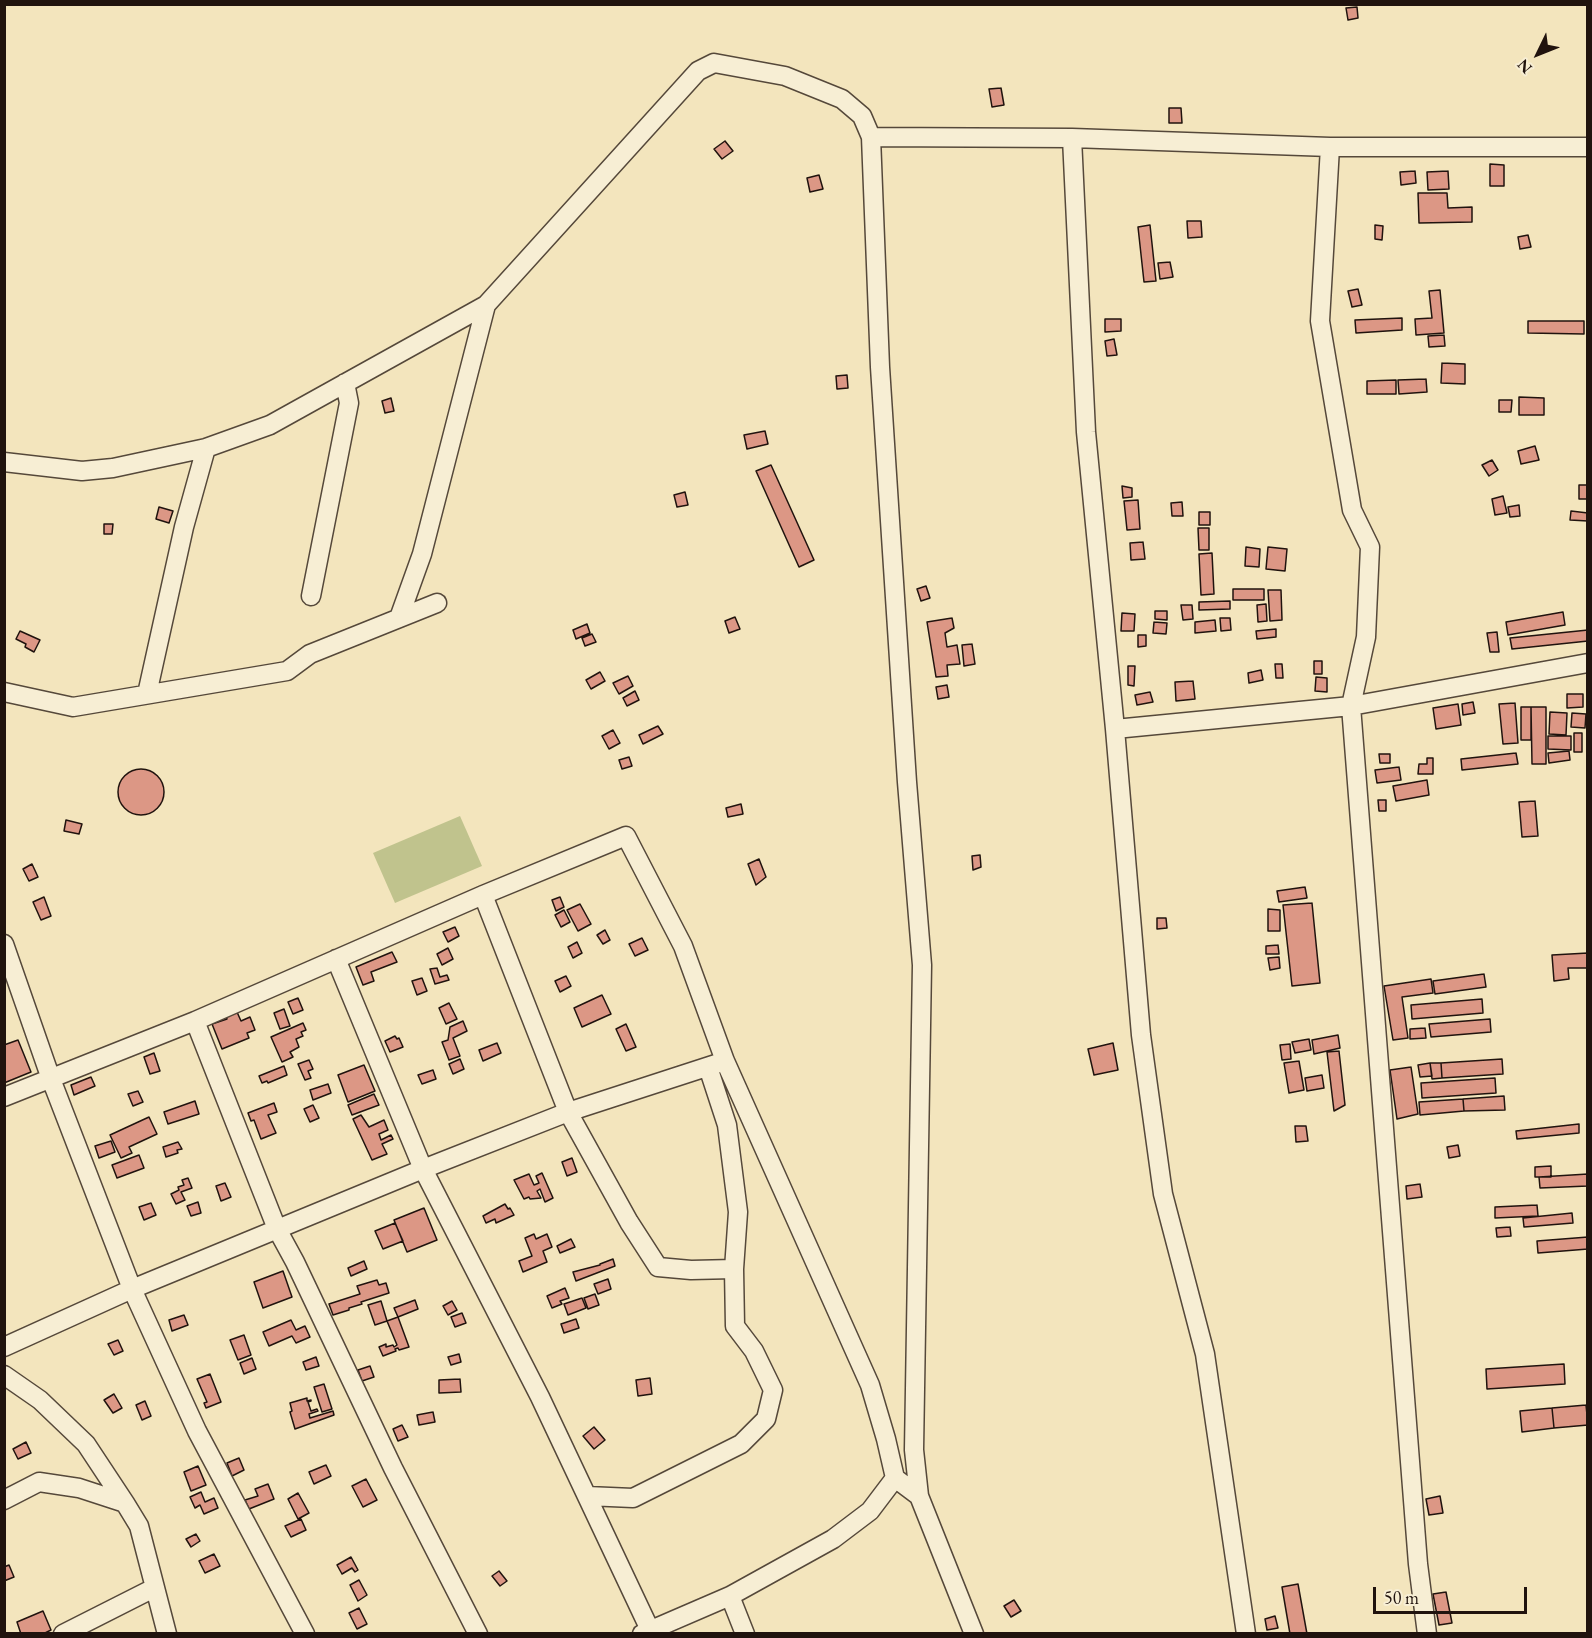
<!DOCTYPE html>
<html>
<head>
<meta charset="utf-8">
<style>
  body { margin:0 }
  #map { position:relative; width:1592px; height:1638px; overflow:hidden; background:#f3e5bd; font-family:"EB Garamond",serif }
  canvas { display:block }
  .frame { position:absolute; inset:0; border:6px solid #20130e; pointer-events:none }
  .north { position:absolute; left:1508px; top:24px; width:60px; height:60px; -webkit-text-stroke:4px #f7eed4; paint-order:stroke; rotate:227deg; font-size:16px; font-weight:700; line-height:24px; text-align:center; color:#20130e }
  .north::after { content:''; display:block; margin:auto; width:21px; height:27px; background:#20130e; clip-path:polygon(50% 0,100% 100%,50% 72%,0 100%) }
  .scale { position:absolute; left:1373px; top:1587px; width:154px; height:27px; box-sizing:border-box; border:3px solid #20130e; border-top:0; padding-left:8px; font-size:18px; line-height:21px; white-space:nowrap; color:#20130e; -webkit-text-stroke:4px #f7eed4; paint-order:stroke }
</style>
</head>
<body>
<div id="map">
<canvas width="1592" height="1638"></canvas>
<div class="frame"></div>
<div class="north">N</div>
<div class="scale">50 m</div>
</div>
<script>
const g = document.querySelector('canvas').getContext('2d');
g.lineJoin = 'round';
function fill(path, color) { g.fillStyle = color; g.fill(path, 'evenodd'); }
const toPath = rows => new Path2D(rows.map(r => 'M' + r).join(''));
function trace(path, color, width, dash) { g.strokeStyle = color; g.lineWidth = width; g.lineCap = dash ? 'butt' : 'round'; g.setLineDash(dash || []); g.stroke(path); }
fill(toPath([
  [460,816,482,866,395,903,373,853]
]), '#c0c38d');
const building = toPath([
  [1357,7,1358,18,1348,20,1346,8,1357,7],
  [1001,88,1004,105,992,107,989,89,1001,88],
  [1169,108,1181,108,1182,123,1169,123,1169,108],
  [725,141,733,151,722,159,714,149,725,141],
  [1490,164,1504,165,1504,186,1490,186,1490,164],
  [1415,171,1416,183,1401,185,1400,172,1415,171],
  [1448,171,1449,189,1428,190,1427,172,1448,171],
  [819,175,823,189,810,192,807,178,819,175],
  [1418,193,1447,193,1448,208,1472,207,1472,222,1419,223,1418,193],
  [1187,221,1201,221,1202,237,1188,238,1187,221],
  [1150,225,1156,281,1144,282,1138,227,1150,225],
  [1375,225,1383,226,1382,240,1375,239,1375,225],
  [1528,235,1531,247,1520,249,1518,237,1528,235],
  [1170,262,1173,277,1160,279,1158,263,1170,262],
  [1358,289,1362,305,1352,307,1348,291,1358,289],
  [1440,290,1444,333,1416,335,1415,319,1432,318,1429,291,1440,290],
  [1402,318,1402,330,1356,333,1355,320,1402,318],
  [1105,319,1121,319,1121,331,1105,332,1105,319],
  [1528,321,1584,321,1584,334,1528,333,1528,321],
  [1444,335,1445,346,1429,347,1428,336,1444,335],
  [1114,339,1117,355,1107,356,1105,341,1114,339],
  [1442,363,1465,364,1465,384,1441,383,1442,363],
  [847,375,848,388,837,389,836,376,847,375],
  [1426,379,1427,392,1399,394,1398,380,1426,379],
  [1396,380,1396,394,1367,394,1367,381,1396,380],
  [1519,397,1544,398,1544,415,1519,415,1519,397],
  [391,398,394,411,385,413,382,401,391,398],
  [1499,400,1512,400,1511,412,1499,412,1499,400],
  [765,431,768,444,747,449,744,435,765,431],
  [1535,446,1539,460,1521,464,1518,451,1535,446],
  [1492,460,1498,470,1489,476,1482,465,1492,460],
  [771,465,814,560,799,567,756,471,771,465],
  [1579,485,1588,485,1588,499,1579,499,1579,485],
  [1122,486,1132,488,1132,497,1123,498,1122,486],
  [685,492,688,505,677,507,674,495,685,492],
  [1503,496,1507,513,1495,515,1492,499,1503,496],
  [1138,500,1140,529,1127,530,1124,501,1138,500],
  [1182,502,1183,516,1172,516,1171,503,1182,502],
  [1519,505,1520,516,1510,517,1508,507,1519,505],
  [159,507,173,511,169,523,156,519,159,507],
  [1571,511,1588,513,1588,521,1570,520,1571,511],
  [1199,512,1210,512,1210,525,1199,525,1199,512],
  [104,524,113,524,112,534,104,534,104,524],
  [1198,528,1209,528,1209,550,1199,550,1198,528],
  [1143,542,1145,559,1131,560,1130,543,1143,542],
  [1246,547,1260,549,1259,567,1245,566,1246,547],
  [1268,547,1287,549,1285,571,1266,569,1268,547],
  [1212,553,1214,594,1201,595,1199,554,1212,553],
  [926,586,930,598,921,601,917,589,926,586],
  [1233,589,1264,589,1264,600,1233,600,1233,589],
  [1268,590,1281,590,1282,620,1270,621,1268,590],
  [1230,601,1230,609,1199,610,1199,602,1230,601],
  [1266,604,1267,621,1258,622,1257,605,1266,604],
  [1181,605,1192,605,1193,619,1183,620,1181,605],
  [1155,611,1167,611,1167,620,1155,619,1155,611],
  [1563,612,1565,625,1508,635,1506,622,1563,612],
  [1122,613,1135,614,1134,631,1121,631,1122,613],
  [735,617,740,629,729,633,725,621,735,617],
  [952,618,954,628,945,633,947,647,957,645,960,664,947,665,948,676,936,677,927,622,952,618],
  [1220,618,1230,618,1231,630,1221,631,1220,618],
  [1215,620,1216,631,1195,633,1195,622,1215,620],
  [1154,622,1167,623,1166,634,1153,633,1154,622],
  [587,624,590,633,576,639,573,630,587,624],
  [1276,629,1276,637,1257,639,1256,631,1276,629],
  [1588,630,1588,641,1512,649,1510,638,1588,630],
  [20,631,40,640,34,652,25,647,26,644,16,639,20,631],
  [1497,632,1499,652,1490,652,1487,633,1497,632],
  [592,634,596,642,585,646,582,638,592,634],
  [1138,635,1146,635,1146,646,1138,647,1138,635],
  [972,644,975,664,964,666,962,645,972,644],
  [1314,661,1322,661,1322,674,1314,674,1314,661],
  [1275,664,1282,664,1283,678,1276,678,1275,664],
  [1128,666,1135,666,1134,686,1128,685,1128,666],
  [1261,670,1263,680,1249,683,1248,673,1261,670],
  [600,672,605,681,591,689,586,680,600,672],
  [628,676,633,686,619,694,613,683,628,676],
  [1316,677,1327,678,1327,692,1315,691,1316,677],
  [1193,681,1195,699,1176,701,1175,682,1193,681],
  [947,685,949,697,938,699,936,687,947,685],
  [635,691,639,700,627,706,623,698,635,691],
  [1150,692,1153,702,1137,705,1135,695,1150,692],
  [1567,694,1583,694,1583,707,1567,708,1567,694],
  [1473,702,1475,713,1463,715,1462,704,1473,702],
  [1515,703,1518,743,1503,744,1499,704,1515,703],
  [1458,704,1461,725,1436,729,1433,708,1458,704],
  [1521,707,1531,707,1531,740,1521,740,1521,707],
  [1531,707,1546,707,1546,764,1532,764,1531,707],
  [1550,712,1567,713,1566,735,1549,734,1550,712],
  [1572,713,1586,714,1585,728,1571,727,1572,713],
  [658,726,663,734,643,744,639,735,658,726],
  [613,730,620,743,609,749,602,736,613,730],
  [1574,733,1582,733,1582,752,1574,752,1574,733],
  [1548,736,1571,736,1571,750,1548,749,1548,736],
  [1569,751,1570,760,1549,763,1548,753,1569,751],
  [1516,753,1518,764,1462,770,1461,759,1516,753],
  [1379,754,1390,754,1390,763,1380,763,1379,754],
  [629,757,632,766,622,769,619,760,629,757],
  [1427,758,1433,758,1433,774,1418,774,1419,764,1427,764,1427,758],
  [1399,767,1401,780,1377,783,1375,770,1399,767],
  '118 792a23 23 0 1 1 46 0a23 23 0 1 1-46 0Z',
  [1427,780,1429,795,1396,801,1393,786,1427,780],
  [1378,800,1386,800,1386,811,1379,811,1378,800],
  [1535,801,1538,836,1522,837,1519,802,1535,801],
  [741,804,743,814,728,817,726,808,741,804],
  [66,820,82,824,79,834,64,831,66,820],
  [980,855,981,867,973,870,972,856,980,855],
  [759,859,766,877,756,885,748,864,759,859],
  [32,864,38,877,29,881,23,869,32,864],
  [1305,887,1307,898,1279,902,1277,891,1305,887],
  [44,897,51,916,41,920,33,902,44,897],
  [560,897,564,907,556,911,552,900,560,897],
  [1312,903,1320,983,1292,986,1283,905,1312,903],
  [580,904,591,924,578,931,567,910,580,904],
  [1268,909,1280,910,1280,931,1268,931,1268,909],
  [564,910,570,922,561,927,555,915,564,910],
  [1157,918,1166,918,1167,928,1157,929,1157,918],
  [455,927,459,936,448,942,443,932,455,927],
  [605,930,610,940,603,944,597,935,605,930],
  [642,938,648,950,635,956,629,944,642,938],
  [577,942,582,953,573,958,568,947,577,942],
  [1278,945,1279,954,1266,954,1266,946,1278,945],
  [448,948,453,959,442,965,437,954,448,948],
  [392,952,397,962,371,972,374,981,363,985,356,967,392,952],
  [1588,953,1588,968,1568,968,1569,979,1554,981,1552,955,1588,953],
  [1279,957,1280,968,1270,970,1268,958,1279,957],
  [437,968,440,977,447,975,449,980,435,984,430,969,437,968],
  [1484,974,1486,987,1435,994,1433,981,1484,974],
  [566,976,571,986,560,992,555,981,566,976],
  [422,978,427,991,417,995,412,981,422,978],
  [1431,979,1433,993,1402,997,1408,1038,1393,1040,1384,986,1431,979],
  [602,995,611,1014,582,1027,574,1008,602,995],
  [298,998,303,1010,293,1014,288,1002,298,998],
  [1482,999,1483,1013,1412,1019,1411,1005,1482,999],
  [449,1003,457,1019,446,1024,439,1008,449,1003],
  [284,1009,290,1026,280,1029,274,1013,284,1009],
  [237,1012,241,1021,250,1017,255,1030,247,1033,249,1038,222,1049,212,1024,227,1019,226,1016,237,1012],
  [1490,1019,1491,1032,1431,1037,1429,1024,1490,1019],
  [463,1021,467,1031,453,1038,460,1056,449,1060,442,1042,448,1040,450,1027,463,1021],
  [303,1023,306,1030,301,1032,303,1036,296,1039,299,1047,290,1052,293,1057,282,1062,271,1037,303,1023],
  [626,1024,636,1047,626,1051,616,1029,626,1024],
  [1425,1028,1426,1038,1410,1039,1410,1029,1425,1028],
  [1338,1035,1340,1048,1314,1054,1312,1040,1338,1035],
  [395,1036,397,1039,399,1038,403,1047,390,1052,385,1041,395,1036],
  [1309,1039,1311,1050,1295,1053,1292,1042,1309,1039],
  [18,1040,31,1072,4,1083,4,1045,18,1040],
  [497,1043,501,1053,483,1061,479,1050,497,1043],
  [1113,1043,1118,1070,1094,1075,1088,1049,1113,1043],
  [1290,1044,1291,1059,1282,1060,1280,1045,1290,1044],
  [1339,1051,1345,1105,1334,1111,1327,1052,1339,1051],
  [154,1053,160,1071,150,1074,144,1057,154,1053],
  [460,1059,464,1069,453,1074,449,1064,460,1059],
  [1502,1059,1503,1074,1442,1078,1441,1063,1502,1059],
  [309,1060,313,1069,308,1071,311,1078,305,1080,298,1064,309,1060],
  [1299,1061,1304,1090,1289,1093,1284,1063,1299,1061],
  [1430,1063,1432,1076,1420,1077,1418,1065,1430,1063],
  [1430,1063,1441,1063,1442,1078,1432,1079,1430,1063],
  [364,1065,375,1091,348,1102,338,1075,364,1065],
  [284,1066,287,1075,268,1083,267,1081,262,1083,259,1076,284,1066],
  [1411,1067,1418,1114,1397,1119,1390,1070,1411,1067],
  [433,1070,436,1079,422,1084,418,1075,433,1070],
  [1322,1075,1324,1088,1307,1091,1305,1078,1322,1075],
  [91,1077,95,1086,74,1095,71,1085,91,1077],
  [1495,1078,1496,1093,1422,1098,1421,1083,1495,1078],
  [328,1084,331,1093,313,1100,310,1090,328,1084],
  [138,1091,143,1102,133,1106,128,1094,138,1091],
  [374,1094,379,1105,352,1115,348,1105,374,1094],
  [1504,1096,1505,1110,1464,1111,1463,1099,1504,1096],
  [1463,1099,1464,1111,1420,1115,1419,1102,1463,1099],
  [195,1101,199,1114,168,1124,164,1112,195,1101],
  [274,1103,277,1112,268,1115,276,1133,261,1139,254,1120,251,1121,248,1113,274,1103],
  [313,1105,319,1118,310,1122,304,1109,313,1105],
  [361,1115,369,1127,384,1120,388,1130,379,1134,381,1140,391,1135,393,1139,382,1144,387,1154,372,1160,353,1119,361,1115],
  [149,1117,157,1134,129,1147,132,1153,121,1158,110,1135,149,1117],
  [1579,1124,1579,1133,1517,1139,1516,1131,1579,1124],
  [1295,1126,1306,1126,1308,1141,1296,1142,1295,1126],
  [111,1141,115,1152,99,1158,95,1146,111,1141],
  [178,1142,182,1149,177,1150,178,1153,166,1157,163,1147,178,1142],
  [1458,1145,1460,1156,1449,1158,1447,1147,1458,1145],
  [139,1155,144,1168,117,1178,112,1165,139,1155],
  [572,1158,577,1172,567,1176,562,1162,572,1158],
  [1551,1166,1551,1177,1535,1177,1535,1167,1551,1166],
  [542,1173,553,1198,545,1202,540,1189,537,1191,541,1198,530,1199,529,1197,524,1199,514,1180,529,1174,534,1185,539,1183,536,1176,542,1173],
  [1588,1174,1588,1186,1540,1188,1539,1177,1588,1174],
  [188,1178,192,1188,181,1192,185,1200,176,1204,171,1194,179,1190,178,1187,184,1185,182,1180,188,1178],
  [225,1183,231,1197,221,1201,216,1186,225,1183],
  [1420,1184,1422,1197,1407,1199,1406,1186,1420,1184],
  [198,1202,201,1213,191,1216,187,1206,198,1202],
  [151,1203,156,1215,144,1220,139,1207,151,1203],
  [505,1204,508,1209,510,1208,514,1215,496,1223,495,1219,486,1223,483,1216,505,1204],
  [1537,1205,1538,1216,1495,1218,1495,1207,1537,1205],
  [424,1208,437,1240,407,1252,394,1220,424,1208],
  [1572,1213,1573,1223,1524,1227,1523,1218,1572,1213],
  [395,1223,403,1241,383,1249,375,1231,395,1223],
  [1510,1227,1511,1236,1497,1237,1496,1228,1510,1227],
  [534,1234,536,1239,547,1234,552,1247,543,1251,547,1262,523,1272,519,1261,532,1256,525,1238,534,1234],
  [1588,1237,1588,1249,1538,1253,1537,1241,1588,1237],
  [571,1239,575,1247,560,1253,557,1246,571,1239],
  [613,1259,615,1266,576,1281,573,1272,600,1265,600,1264,613,1259],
  [364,1261,367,1269,351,1276,348,1268,364,1261],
  [283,1271,292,1297,263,1308,254,1282,283,1271],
  [608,1279,611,1289,598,1294,594,1284,608,1279],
  [377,1280,379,1285,386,1283,389,1293,361,1302,362,1304,349,1308,349,1310,333,1315,329,1304,360,1294,357,1286,377,1280],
  [565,1288,569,1298,560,1301,562,1304,552,1308,547,1296,565,1288],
  [595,1294,599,1305,588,1309,584,1298,595,1294],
  [582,1298,586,1308,568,1315,564,1304,582,1298],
  [415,1300,418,1309,398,1317,394,1308,415,1300],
  [381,1301,387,1321,375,1325,368,1305,381,1301],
  [452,1301,457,1310,448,1315,443,1306,452,1301],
  [462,1313,466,1323,455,1327,451,1317,462,1313],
  [184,1315,188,1325,172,1331,169,1320,184,1315],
  [398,1317,409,1347,399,1350,398,1348,395,1349,396,1351,383,1356,379,1347,386,1344,386,1347,393,1345,394,1347,397,1345,387,1321,398,1317],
  [576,1319,579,1328,564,1333,561,1324,576,1319],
  [291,1320,296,1330,305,1326,310,1337,296,1343,292,1336,269,1346,263,1332,291,1320],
  [244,1335,251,1355,238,1360,230,1340,244,1335],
  [118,1340,123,1351,114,1355,108,1344,118,1340],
  [459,1354,461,1362,451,1365,448,1357,459,1354],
  [316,1357,319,1366,306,1370,303,1362,316,1357],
  [252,1358,256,1369,244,1374,240,1363,252,1358],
  [1564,1364,1565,1384,1487,1389,1486,1369,1564,1364],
  [370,1366,374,1377,362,1381,358,1370,370,1366],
  [210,1374,221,1402,206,1408,204,1403,207,1402,197,1379,210,1374],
  [650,1378,652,1394,638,1396,636,1380,650,1378],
  [460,1379,461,1392,439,1393,439,1380,460,1379],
  [324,1384,332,1409,322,1412,314,1387,324,1384],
  [114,1394,122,1408,113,1413,104,1400,114,1394],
  [307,1398,307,1401,311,1400,311,1401,308,1402,311,1411,317,1409,318,1411,309,1414,310,1418,333,1411,334,1415,295,1429,290,1412,292,1411,290,1403,307,1398],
  [145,1401,151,1416,142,1420,136,1405,145,1401],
  [1586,1405,1588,1425,1554,1428,1552,1408,1586,1405],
  [1552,1408,1554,1428,1522,1432,1520,1411,1552,1408],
  [433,1412,435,1422,419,1425,417,1415,433,1412],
  [402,1425,408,1437,398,1441,393,1429,402,1425],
  [594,1427,605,1440,594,1449,583,1436,594,1427],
  [26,1442,31,1453,18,1459,13,1449,26,1442],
  [239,1458,244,1470,232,1476,227,1463,239,1458],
  [326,1465,331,1476,314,1484,309,1472,326,1465],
  [198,1466,206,1485,191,1491,184,1472,198,1466],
  [366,1479,377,1500,363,1507,352,1486,366,1479],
  [268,1484,274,1499,249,1509,245,1500,258,1496,255,1489,268,1484],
  [201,1492,205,1502,214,1498,218,1508,204,1514,200,1505,195,1508,190,1497,201,1492],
  [298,1493,309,1513,298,1519,288,1499,298,1493],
  [1440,1496,1443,1513,1429,1515,1426,1499,1440,1496],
  [301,1519,306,1530,291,1537,285,1526,301,1519],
  [196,1534,200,1541,191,1547,186,1539,196,1534],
  [214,1554,220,1566,205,1573,199,1561,214,1554],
  [351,1557,358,1570,355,1572,352,1568,342,1574,337,1565,351,1557],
  [9,1565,14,1577,4,1581,4,1567,9,1565],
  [499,1571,507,1581,500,1586,492,1576,499,1571],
  [359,1580,367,1595,358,1601,350,1585,359,1580],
  [1298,1584,1307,1634,1290,1634,1282,1587,1298,1584],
  [1446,1592,1452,1623,1439,1625,1433,1594,1446,1592],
  [1014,1600,1021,1611,1011,1617,1004,1606,1014,1600],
  [359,1608,367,1624,357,1629,349,1613,359,1608],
  [43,1611,51,1630,43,1634,21,1634,17,1622,43,1611],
  [1275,1616,1278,1628,1267,1630,1265,1619,1275,1616]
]);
fill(building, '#dc9785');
trace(building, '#20130e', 1.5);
const street = toPath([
  [871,137,1072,138,1330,147,1588,147],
  [1072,138,1086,432,1115,729,1141,1035,1163,1194,1205,1354,1246,1634],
  [1330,147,1320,321,1352,510,1370,547,1366,637,1351,706,1418,1564,1427,1634],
  [4,462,82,471,113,468,206,448,270,425,486,305,698,71,714,63,785,76,842,99,862,116,871,137,880,367,907,782,922,965,914,1450,919,1496,974,1634],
  [311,596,349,403,345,383],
  [399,618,422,554,486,305],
  [4,692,73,707,287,671,310,654,437,603],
  [147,694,184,527,206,448],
  [1115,729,1351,706,1588,663],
  [483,895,568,1112,629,1222,658,1267,691,1270,734,1269,738,1212,727,1125,708,1067],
  [4,944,51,1079,132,1289,197,1431,305,1634],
  [336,959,423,1169,540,1397,650,1630],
  [195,1021,277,1229,295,1262,393,1468,478,1634],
  [4,1097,195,1021,483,895,626,836,683,946,725,1061,870,1385,886,1439,895,1478,919,1496],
  [4,1347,132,1289,423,1169,568,1112,725,1061],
  [4,1375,40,1400,86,1444,125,1503,139,1526,167,1634],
  [587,1496,633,1498,741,1444,766,1419,773,1390,754,1351,735,1326,734,1269],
  [4,1500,39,1482,79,1488,125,1503],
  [730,1596,745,1634],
  [63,1634,154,1588],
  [642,1634,730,1596,833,1539,870,1511,895,1478]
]);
trace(street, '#55483a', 21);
trace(street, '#f7eed4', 18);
</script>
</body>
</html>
